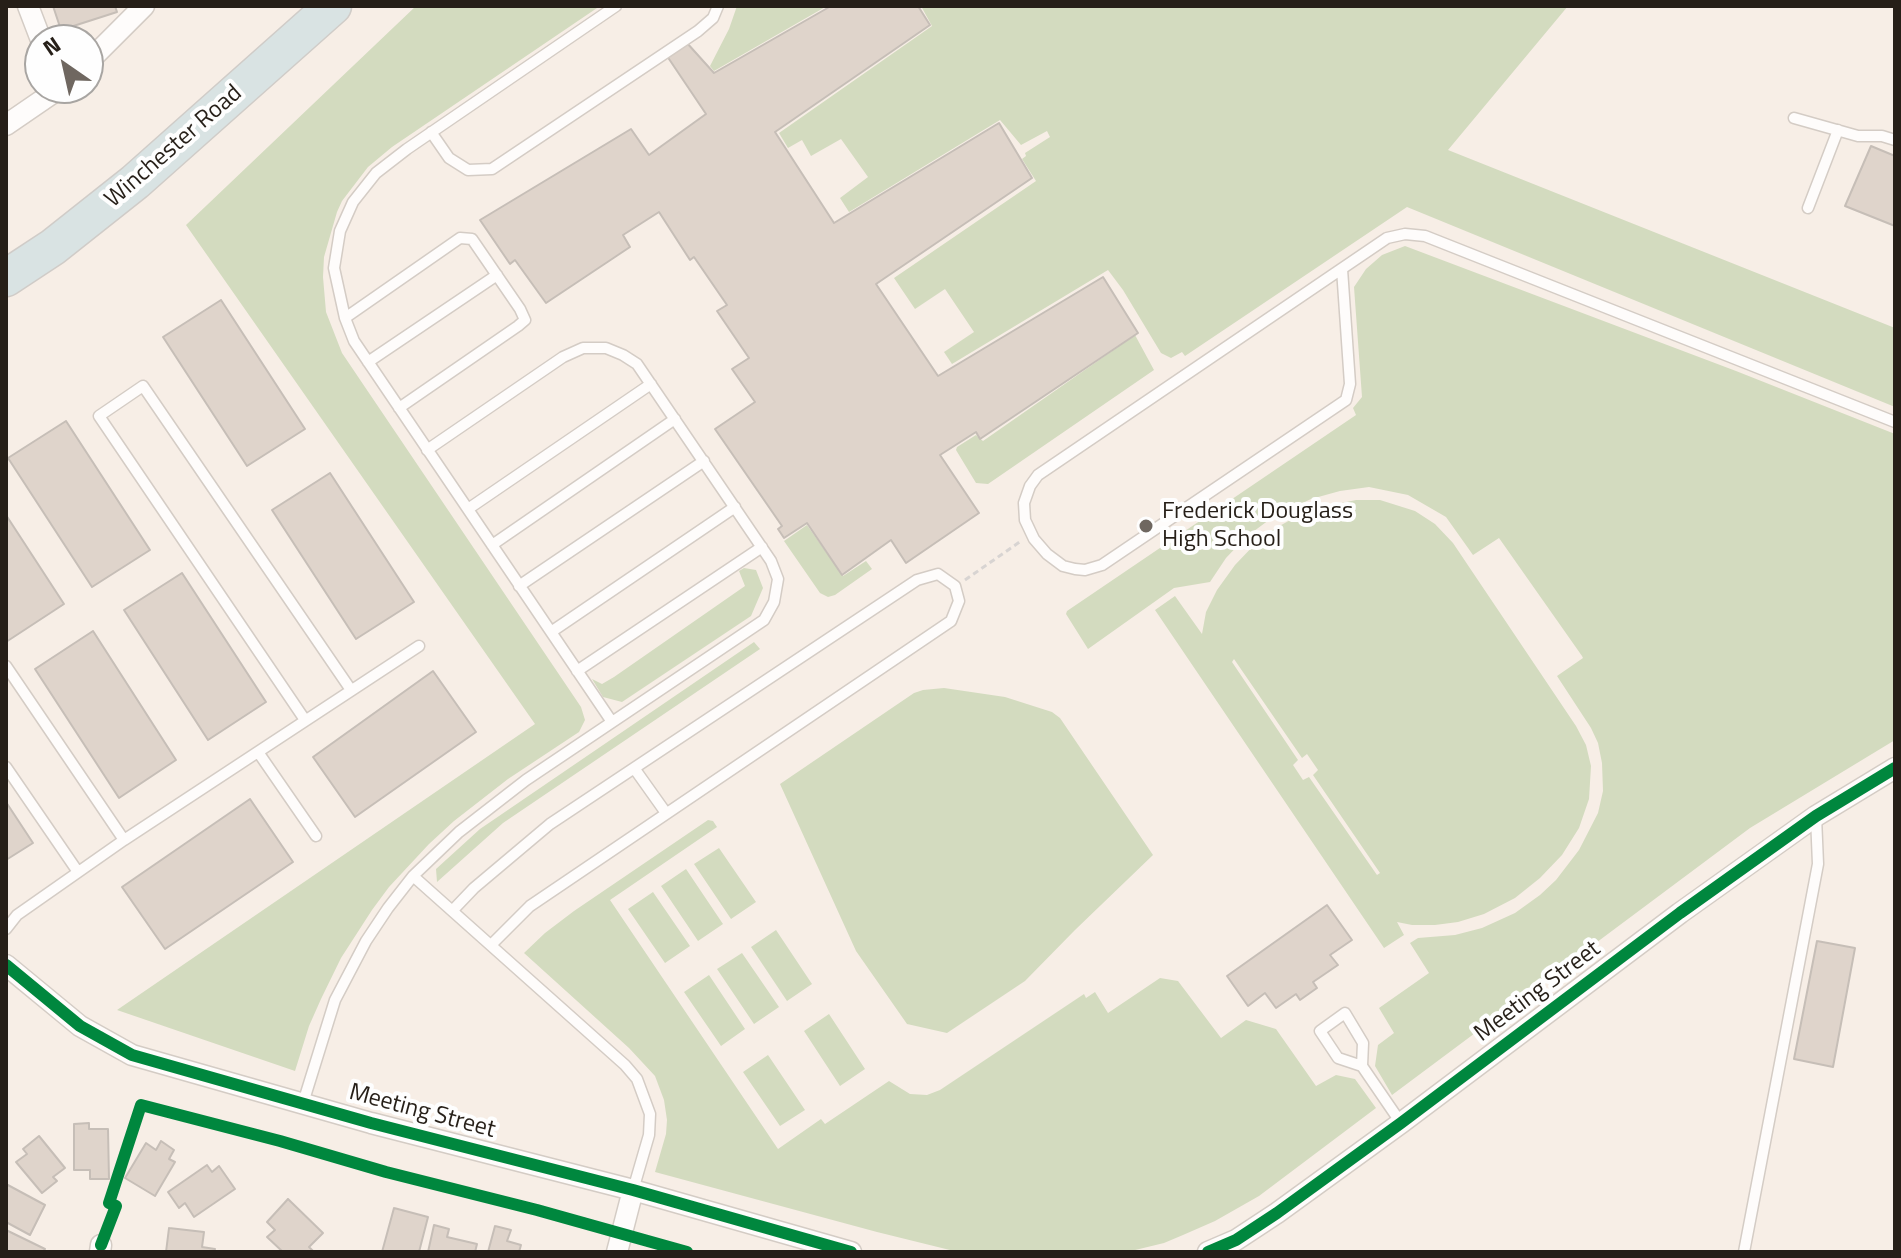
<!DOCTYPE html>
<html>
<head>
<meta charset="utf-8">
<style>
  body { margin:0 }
  #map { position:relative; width:1901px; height:1258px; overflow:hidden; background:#f7eee6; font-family:"Titillium Web",sans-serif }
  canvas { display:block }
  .frame { position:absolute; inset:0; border:8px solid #261f18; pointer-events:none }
  .north { position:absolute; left:24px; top:24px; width:80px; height:80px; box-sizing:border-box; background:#fefefe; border:2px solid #a8a5a2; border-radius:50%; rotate:326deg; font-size:22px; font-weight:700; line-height:32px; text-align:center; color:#261f18 }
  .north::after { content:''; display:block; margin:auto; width:28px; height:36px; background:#6f6760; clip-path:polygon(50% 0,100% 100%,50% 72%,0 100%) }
</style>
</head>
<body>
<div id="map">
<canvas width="1901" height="1258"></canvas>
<div class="frame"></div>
<div class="north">N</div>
</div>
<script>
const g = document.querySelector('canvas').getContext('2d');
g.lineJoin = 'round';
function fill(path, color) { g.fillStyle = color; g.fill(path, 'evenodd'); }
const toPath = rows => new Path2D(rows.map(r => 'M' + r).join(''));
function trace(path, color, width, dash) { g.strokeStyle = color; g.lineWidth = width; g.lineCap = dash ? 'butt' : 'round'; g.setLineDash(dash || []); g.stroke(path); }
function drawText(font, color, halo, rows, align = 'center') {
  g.font = font + ' "Titillium Web",sans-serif'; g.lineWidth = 8; g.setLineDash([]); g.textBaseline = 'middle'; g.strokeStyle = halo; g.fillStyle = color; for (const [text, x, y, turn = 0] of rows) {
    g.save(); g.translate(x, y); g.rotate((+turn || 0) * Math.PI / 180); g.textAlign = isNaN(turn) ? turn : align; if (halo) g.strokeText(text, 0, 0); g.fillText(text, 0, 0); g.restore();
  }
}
fill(toPath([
  [416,6,600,6,392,147,368,167,342,201,337,212,324,257,323,277,326,312,342,353,581,707,585,720,579,732,508,779,454,821,429,844,389,887,372,910,341,958,321,999,309,1026,295,1071,117,1010,535,724,186,225],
  [737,6,827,6,714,71,710,66,729,29],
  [921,6,1568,6,1448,150,1895,328,1895,407,1407,207,1185,356,1182,352,1171,358,1161,353,1123,290,1108,270,952,364,944,352,974,332,945,289,915,309,894,278,1036,181,1022,159,1026,156,1025,153,1050,137,1047,131,1021,145,1000,120,849,212,840,198,868,177,841,139,811,156,802,140,788,148,779,133,932,26],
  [1405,246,1736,371,1895,434,1895,740,1750,828,1392,1095,1375,1066,1378,1045,1394,1033,1379,1008,1429,973,1410,943,1418,938,1455,935,1482,928,1515,913,1540,895,1556,880,1579,850,1598,813,1603,791,1602,763,1598,743,1591,728,1557,676,1583,658,1582,656,1499,538,1473,555,1446,517,1408,495,1369,487,1340,491,1311,499,1273,517,1246,537,1226,558,1210,582,1174,588,1088,649,1066,614,1067,611,1356,415,1353,408,1362,397,1354,287,1366,269,1382,255],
  [1135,335,1154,370,988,484,976,483,956,450,957,447,976,435,983,441],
  [1356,500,1380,500,1415,511,1435,524,1453,543,1576,726,1586,745,1591,766,1589,799,1579,828,1562,855,1540,878,1515,898,1484,914,1458,922,1435,925,1412,925,1397,922,1404,935,1384,948,1155,610,1175,596,1202,634,1206,612,1217,590,1235,565,1256,543,1274,529,1294,518,1327,506],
  [1234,659,1302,758,1307,754,1318,770,1313,775,1380,873,1377,875,1309,777,1303,780,1293,765,1298,760,1232,662],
  [807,525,843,576,866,561,872,569,835,595,828,597,820,593,784,541],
  [744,568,756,570,763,588,751,616,622,702,603,697,592,679,602,684,614,677,745,586,739,571],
  [754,642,760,649,503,823,437,882,436,869,480,829],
  [944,688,1005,697,1052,712,1060,718,1153,855,1075,930,1025,981,947,1033,907,1024,856,951,780,784,914,693,923,690],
  [708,820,713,821,717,827,610,900,778,1149,821,1119,825,1124,889,1081,910,1094,927,1095,940,1090,1084,994,1086,998,1095,992,1108,1013,1160,978,1178,981,1221,1038,1246,1020,1276,1029,1316,1086,1336,1075,1355,1079,1376,1108,1259,1196,1215,1221,1183,1235,1164,1243,1127,1252,958,1252,877,1232,655,1172,666,1134,667,1120,664,1100,655,1076,629,1048,524,953,545,933,574,911],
  [719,848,756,902,731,919,694,864],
  [686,869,723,924,698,941,661,886],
  [653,892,690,946,665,963,628,909],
  [776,930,812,984,787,1001,751,947],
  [742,953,779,1007,754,1024,717,969],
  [709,975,745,1029,721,1046,684,992],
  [829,1014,865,1069,840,1086,804,1031],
  [768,1055,805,1110,780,1126,743,1072]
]), '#d3dbbf');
const building = toPath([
  [53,6,115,6,117,12,61,30,53,6],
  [831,6,918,6,930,25,775,132,834,223,999,123,1032,178,876,284,938,376,1103,277,1138,333,980,439,976,432,940,455,979,513,906,563,891,540,842,575,807,523,784,538,778,529,782,526,715,429,755,402,732,369,749,358,717,311,727,305,694,257,690,260,659,212,623,235,630,247,546,303,515,260,510,264,480,220,631,129,649,155,706,114,667,56,687,43,714,73,831,6],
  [1871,146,1895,156,1895,226,1845,206,1871,146],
  [221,300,305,429,247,466,163,337,221,300],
  [66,421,150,550,92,587,8,458,66,421],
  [330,473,414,602,356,639,272,510,330,473],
  [6,515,64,604,6,642,6,515],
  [182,573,266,702,208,740,124,610,182,573],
  [93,631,176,760,119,798,35,669,93,631],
  [433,671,476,732,355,817,313,757,433,671],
  [250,799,293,862,165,949,122,887,250,799],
  [6,802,33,843,6,860,6,802],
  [1327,905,1352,940,1330,955,1338,965,1313,982,1317,988,1300,1000,1296,994,1276,1008,1265,993,1248,1006,1227,976,1327,905],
  [1817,941,1855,948,1833,1067,1794,1059,1817,941],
  [89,1123,89,1129,108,1129,109,1179,90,1179,90,1170,74,1170,74,1124,89,1123],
  [39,1136,65,1168,53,1177,57,1181,42,1193,16,1162,27,1154,23,1149,39,1136],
  [161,1141,174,1150,169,1159,175,1162,155,1196,125,1178,146,1143,156,1150,161,1141],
  [207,1165,212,1172,219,1166,235,1189,194,1217,185,1203,179,1208,168,1192,207,1165],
  [6,1184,45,1205,30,1235,6,1222,6,1184],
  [288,1199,323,1233,309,1247,314,1252,283,1252,267,1237,275,1230,267,1222,288,1199],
  [394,1208,428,1217,419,1252,382,1252,394,1208],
  [434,1225,449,1229,447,1237,477,1244,475,1252,428,1252,434,1225],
  [495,1226,511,1230,507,1241,521,1245,519,1252,488,1252,495,1226],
  [169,1228,204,1232,202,1247,215,1249,214,1252,166,1252,169,1228],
  [6,1230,45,1249,43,1252,6,1252,6,1230]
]);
fill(building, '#dfd4cb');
trace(building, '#c6beb7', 2);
const lane = toPath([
  [1794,118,1858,136,1882,136,1895,140],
  [431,132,449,158,468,170,492,169,698,31,713,18,718,6],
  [1808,208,1838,130],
  [1342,269,1350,384,1346,400,1102,565,1085,570,1075,569,1063,566,1047,554,1034,539,1025,520,1024,503,1030,486,1038,475,1387,238,1405,234,1425,236,1895,422],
  [345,318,460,238,472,239,520,309,525,320,518,326,399,408],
  [368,362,497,275],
  [468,509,651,384],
  [492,545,675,419],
  [519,586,704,461],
  [551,632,735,507],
  [6,666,124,840,419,646],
  [577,671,762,547],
  [305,720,99,416,143,386,351,690],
  [612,722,354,341,345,318,334,268,340,231,353,202,376,173,407,149,616,6],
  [258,752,316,836],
  [6,767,78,872],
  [634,768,666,813],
  [413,876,625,1065,637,1079,650,1114,649,1135,633,1190],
  [453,910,474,888,550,824,917,580,938,574,955,586,959,601,951,621,530,906,491,945],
  [6,929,17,915,124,840],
  [1362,1066,1363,1043,1345,1013,1320,1031,1338,1058,1362,1066,1401,1123],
  [303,1103,335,1000,366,941,388,908,413,876,459,832,526,780,764,620,774,602,778,579,771,561,637,364,623,355,606,348,583,348,563,357,427,450],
  [1744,1252,1818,864,1816,817]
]);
const street = toPath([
  [28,6,41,40],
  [88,62,144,6],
  [6,125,60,88],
  [6,965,80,1026,132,1055,371,1123,633,1190,851,1252],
  [100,1252,101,1245],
  [617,1252,633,1190],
  [1208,1252,1236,1240,1277,1213,1401,1123,1680,913,1816,816,1895,768]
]);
const highway = toPath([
  [6,278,53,247,135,182,333,6]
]);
trace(lane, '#d4ccc5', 13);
trace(street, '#d4ccc5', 23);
trace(highway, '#d0ccc8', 39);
trace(toPath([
  [965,580,1021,541]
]), '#d8d4d2', 3, [6, 4]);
trace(lane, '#fefcfb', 10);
trace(street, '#fefcfb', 20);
trace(highway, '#d9e3e3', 36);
trace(toPath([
  [6,965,80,1026,132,1055,371,1123,633,1190,851,1252],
  [101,1245,116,1206,109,1203,141,1105,280,1141,386,1172,537,1210,687,1252],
  [1208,1252,1236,1240,1277,1213,1401,1123,1680,913,1816,816,1895,768]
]), '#00873e', 12);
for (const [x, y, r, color] of [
  [1146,526,8,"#6f6760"]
]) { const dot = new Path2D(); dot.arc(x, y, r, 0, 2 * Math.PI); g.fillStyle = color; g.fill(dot); trace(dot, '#fefefe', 3); }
drawText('24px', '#261f18', '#fefefe', [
  ["Winchester Road",174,147,-41],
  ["Meeting Street",1538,992,-37],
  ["Meeting Street",422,1112,15]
]);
drawText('24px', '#261f18', '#fefefe', [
  ["Frederick Douglass",1162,512],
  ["High School",1162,540]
], 'left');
</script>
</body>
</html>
